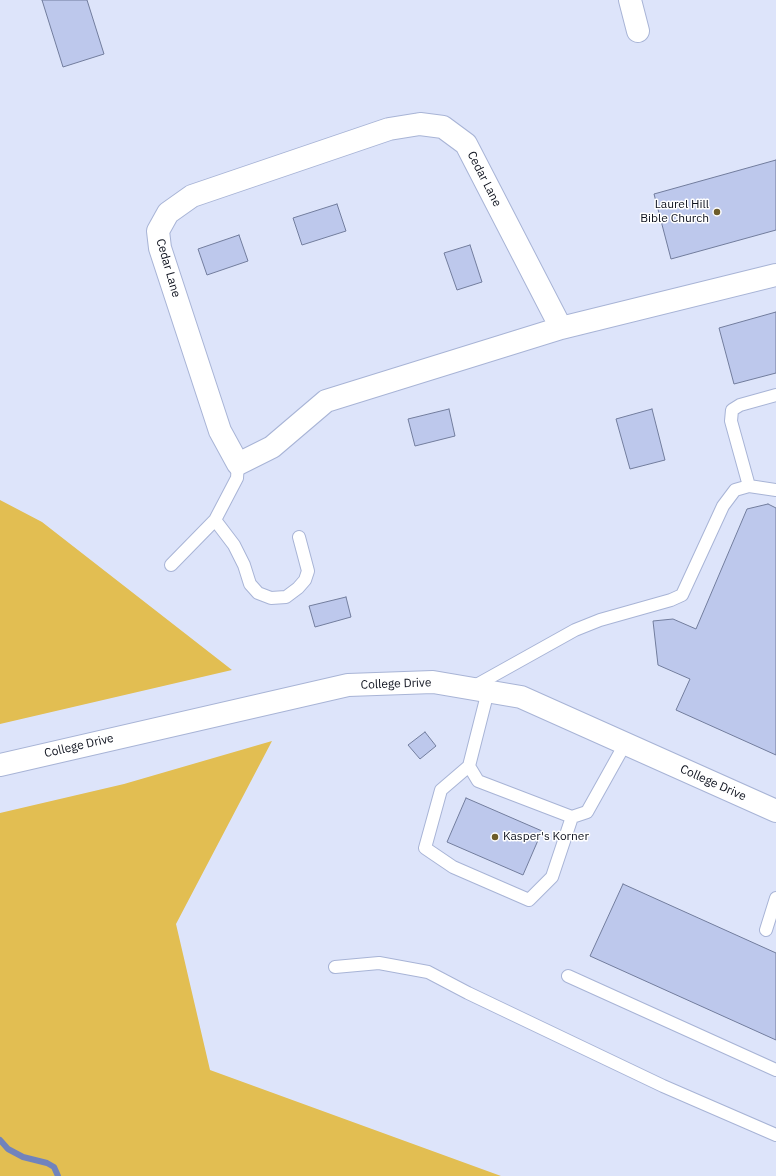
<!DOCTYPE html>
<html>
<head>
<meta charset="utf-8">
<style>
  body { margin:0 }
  canvas { display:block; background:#dde4fa }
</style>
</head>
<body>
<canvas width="776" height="1176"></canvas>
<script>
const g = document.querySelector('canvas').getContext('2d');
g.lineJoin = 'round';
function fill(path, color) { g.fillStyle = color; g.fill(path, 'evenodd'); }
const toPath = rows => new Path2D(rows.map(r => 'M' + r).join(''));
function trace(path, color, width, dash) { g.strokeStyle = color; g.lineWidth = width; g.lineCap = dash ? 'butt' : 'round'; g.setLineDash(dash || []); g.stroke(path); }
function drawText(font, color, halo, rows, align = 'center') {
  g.font = font + ' "IBM Plex Sans",sans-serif'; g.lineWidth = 3; g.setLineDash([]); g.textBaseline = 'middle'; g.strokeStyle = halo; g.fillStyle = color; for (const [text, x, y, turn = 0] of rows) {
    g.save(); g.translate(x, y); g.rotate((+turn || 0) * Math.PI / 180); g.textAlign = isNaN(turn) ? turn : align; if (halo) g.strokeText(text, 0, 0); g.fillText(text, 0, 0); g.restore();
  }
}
fill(toPath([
  [0,500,42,522,232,670,0,724],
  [272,741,176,924,210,1070,501,1176,0,1176,0,813,124,784]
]), '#e2be52');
trace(toPath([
  [0,1140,8,1149,23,1157,47,1163,54,1167,58,1176]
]), '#7183bc', 6);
const building = toPath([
  [42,0,87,0,104,54,63,67,42,0],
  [776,160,776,230,671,259,654,194,776,160],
  [337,204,346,231,302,245,293,218,337,204],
  [239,235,248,261,207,275,198,249,239,235],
  [470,245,482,282,457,290,444,253,470,245],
  [776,312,776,373,734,384,719,328,776,312],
  [449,409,455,436,415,446,408,419,449,409],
  [652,409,665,460,630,469,616,419,652,409],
  [768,504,776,508,776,755,676,710,690,679,658,665,653,621,673,619,696,629,747,509,768,504],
  [346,597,351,617,315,627,309,606,346,597],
  [425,732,436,746,420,759,408,745,425,732],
  [466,798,542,831,523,875,447,842,466,798],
  [623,884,776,953,776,1040,590,956,623,884]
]);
fill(building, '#bdc8ec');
trace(building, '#727d9d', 1);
const service = toPath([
  [749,486,731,421,732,410,740,405,776,395],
  [215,520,234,545,244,565,250,584,258,593,271,598,286,597,298,588,305,580,308,571,299,537],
  [171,565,215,520,237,478,238,464],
  [471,688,575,630,600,620,671,600,682,595,723,506,735,490,749,486,776,490],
  [488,691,469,766,441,790,425,848,453,867,529,900,552,877,572,817],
  [469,766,478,781,572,817,587,812,625,744],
  [766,930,776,898],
  [335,967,379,963,428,972,468,993,663,1086,776,1135],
  [568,976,776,1070]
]);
const minor = toPath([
  [630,0,638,31],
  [420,124,443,127,466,144,561,328,326,401,272,447,238,464,220,431,160,248,158,231,168,213,192,196,389,129,420,124],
  [561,328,776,275]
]);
const secondary = toPath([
  [0,765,348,685,433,682,521,697,776,811]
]);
trace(service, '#a8b4d6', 14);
trace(minor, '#a8b4d6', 24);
trace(secondary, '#a8b4d6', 24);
trace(service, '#fff', 12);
trace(minor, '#fff', 22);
trace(secondary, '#fff', 22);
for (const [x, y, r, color] of [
  [717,212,4,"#6d5c2a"],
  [495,837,4,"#6d5c2a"]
]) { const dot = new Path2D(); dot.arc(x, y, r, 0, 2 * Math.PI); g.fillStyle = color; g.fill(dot); trace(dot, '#fff', 1.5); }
drawText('12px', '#0e121e', '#fff', [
  ["Cedar Lane",484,179,63],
  ["Cedar Lane",168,268,74],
  ["College Drive",396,684,-2],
  ["College Drive",79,746,-13],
  ["College Drive",713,783,24]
]);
drawText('12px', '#0e121e', '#fff', [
  ["Laurel Hill",709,205],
  ["Bible Church",709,219],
  ["Kasper's Korner",503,837,"left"]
], 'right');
</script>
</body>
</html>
